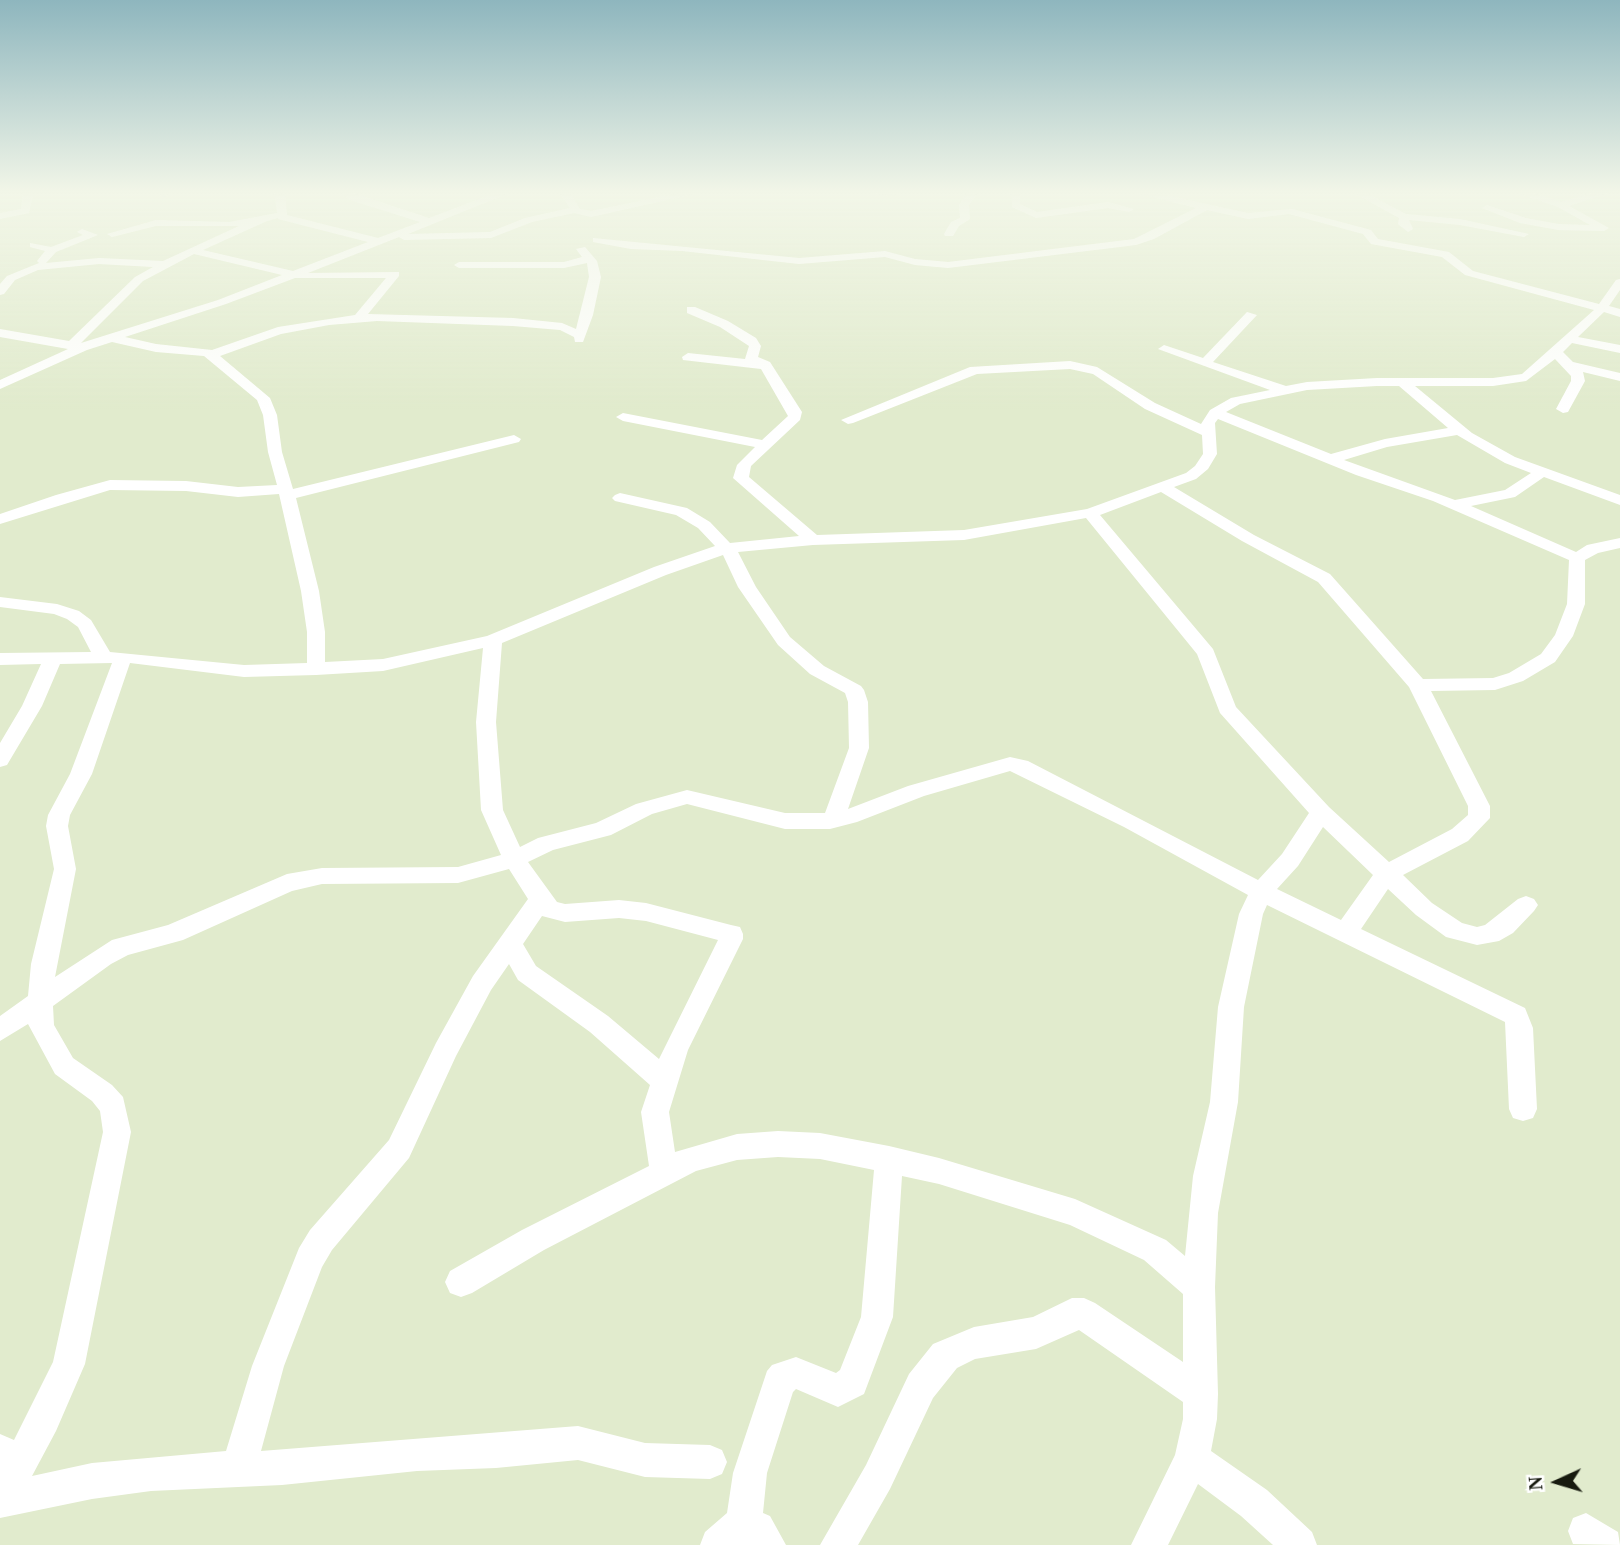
<!DOCTYPE html>
<html>
<head>
<meta charset="utf-8">
<style>
  body { margin:0 }
  #map { position:relative; width:1620px; height:1545px; overflow:hidden; background:#e1ebcd; font-family:"Times New Roman",serif }
  canvas { display:block }
  .north { position:absolute; left:1522px; top:1447px; width:70px; height:70px; -webkit-text-stroke:5px #fff; paint-order:stroke; rotate:266deg; font-size:19px; font-weight:700; line-height:28px; text-align:center; color:#171a0f }
  .north::after { content:''; display:block; margin:auto; width:24px; height:32px; background:#171a0f; clip-path:polygon(50% 0,100% 100%,50% 72%,0 100%) }
</style>
</head>
<body>
<div id="map">
<canvas width="1620" height="1545"></canvas>
<div class="north">N</div>
</div>
<script>
const g = document.querySelector('canvas').getContext('2d');
g.lineJoin = 'round';
const toPath = rows => new Path2D(rows.map(r => 'M' + r).join(''));
function fill(path, color) { g.fillStyle = color; g.fill(path, 'evenodd'); }
fill(toPath([
  [23,193,33,193,29,213,0,219,0,213,21,209,23,193],
  [171,193,164,197,159,194,160,193,171,193],
  [272,193,285,195,287,215,378,238,420,222,350,200,342,193,353,193,429,218,495,193,509,193,408,234,490,232,525,218,570,208,560,193,570,193,580,209,591,211,679,193,698,193,591,217,574,213,532,222,491,238,404,240,399,237,308,273,399,272,399,276,368,314,513,318,562,323,576,329,589,277,587,263,564,268,459,268,454,265,459,262,564,262,582,257,576,249,585,247,597,261,601,277,593,315,583,342,575,342,574,337,560,330,513,326,377,321,329,325,281,334,220,356,270,398,277,415,282,452,293,489,514,435,521,439,519,442,296,498,319,591,325,632,325,662,383,659,487,636,654,567,715,546,698,528,676,515,615,501,612,498,615,495,620,493,687,508,710,522,730,543,799,536,733,478,737,465,755,447,623,421,616,417,623,413,762,440,788,416,761,369,683,360,682,357,688,353,745,359,749,346,720,327,687,313,687,307,695,307,728,321,756,338,761,346,758,357,770,362,802,412,800,420,751,466,749,477,817,535,964,530,1087,509,1186,473,1195,466,1203,454,1202,435,1145,409,1093,374,1070,369,977,374,853,423,848,424,841,420,970,367,1070,361,1097,367,1155,403,1201,424,1210,410,1231,398,1270,390,1158,349,1164,345,1203,358,1247,312,1257,315,1213,362,1286,386,1307,382,1377,378,1493,378,1522,374,1594,310,1465,275,1442,257,1371,244,1363,234,1289,214,1248,219,1207,210,1154,239,1136,245,948,268,915,265,885,257,799,264,682,251,631,249,593,242,593,238,799,258,885,251,915,259,948,262,1134,239,1196,208,1137,193,1156,193,1248,213,1292,209,1371,230,1378,239,1449,252,1473,271,1599,304,1616,280,1620,279,1620,290,1609,306,1620,309,1620,317,1604,312,1578,337,1620,345,1620,353,1572,343,1563,352,1573,362,1620,373,1620,381,1583,372,1585,381,1568,412,1563,413,1556,409,1571,381,1571,376,1555,359,1526,381,1493,386,1415,386,1472,433,1515,457,1620,495,1620,505,1544,477,1515,497,1471,506,1576,552,1587,545,1620,538,1620,548,1598,553,1585,560,1585,604,1573,636,1555,662,1523,681,1495,690,1431,691,1490,806,1490,818,1468,841,1403,875,1432,903,1462,923,1477,927,1485,925,1518,899,1526,896,1534,899,1538,905,1534,911,1513,933,1499,941,1477,945,1446,937,1416,915,1388,889,1361,929,1525,1008,1533,1028,1537,1109,1533,1118,1523,1121,1513,1118,1509,1109,1505,1022,1267,905,1263,914,1244,1007,1238,1102,1218,1213,1215,1287,1218,1394,1217,1419,1211,1451,1267,1490,1312,1532,1317,1545,1273,1545,1241,1516,1198,1484,1168,1545,1131,1545,1175,1455,1183,1419,1183,1402,1079,1330,1036,1349,975,1359,957,1368,933,1398,890,1489,858,1545,820,1545,866,1465,909,1374,933,1344,974,1327,1033,1317,1072,1298,1084,1298,1095,1303,1183,1362,1183,1294,1144,1260,1070,1225,939,1184,902,1176,893,1317,864,1394,838,1407,796,1389,793,1392,767,1473,763,1513,770,1516,786,1545,700,1545,705,1532,727,1513,733,1473,767,1371,772,1365,796,1357,836,1373,840,1370,861,1317,874,1170,820,1159,778,1157,737,1160,696,1171,544,1250,472,1293,461,1297,450,1293,445,1282,450,1271,522,1230,649,1166,641,1112,650,1085,590,1032,518,980,509,964,491,990,456,1056,409,1158,332,1250,322,1267,284,1366,261,1451,578,1426,645,1443,710,1445,722,1450,727,1462,722,1474,710,1479,645,1477,578,1460,496,1468,417,1471,282,1485,151,1491,92,1499,0,1518,0,1434,14,1440,53,1362,103,1132,100,1111,92,1101,55,1074,28,1024,0,1041,0,1016,28,996,31,964,54,869,46,826,48,815,70,774,112,663,60,664,42,706,7,765,0,767,0,743,22,706,41,664,0,665,0,653,91,652,78,627,67,619,54,614,0,607,0,597,57,604,79,611,91,620,110,652,244,665,307,663,307,632,301,591,279,494,238,497,186,491,110,490,0,524,0,514,56,495,110,480,186,481,238,487,277,485,268,452,263,415,257,400,204,356,156,352,112,342,87,350,0,389,0,380,68,349,0,337,0,329,69,341,135,277,153,267,99,264,38,270,15,280,4,294,0,295,0,284,7,276,39,263,37,261,45,251,30,247,30,243,51,247,83,235,77,232,82,229,98,235,56,252,46,263,99,258,163,261,239,226,156,226,112,237,107,234,156,220,229,222,277,213,275,196,272,193],
  [278,218,278,219,368,242,293,271,203,250,267,221,278,218],
  [194,254,282,275,218,300,81,343,143,281,194,254],
  [295,278,386,278,355,315,278,327,212,350,156,344,125,337,226,304,295,278],
  [1377,386,1399,386,1448,428,1385,439,1331,454,1226,412,1240,404,1307,390,1377,386],
  [1218,419,1356,475,1433,501,1569,560,1567,604,1555,635,1541,654,1509,673,1493,678,1423,679,1330,574,1254,535,1174,487,1196,479,1208,469,1217,454,1215,423,1218,419],
  [1457,435,1505,463,1531,473,1505,490,1455,500,1344,460,1387,447,1457,435],
  [1161,492,1242,541,1318,582,1409,687,1468,806,1468,815,1452,829,1389,862,1329,807,1236,707,1213,649,1100,515,1161,492],
  [1086,518,1197,654,1220,713,1309,813,1282,854,1258,880,1028,761,1010,757,908,786,848,809,869,748,868,702,864,690,861,686,824,666,790,637,756,587,738,552,813,545,964,540,1086,518],
  [723,555,738,587,778,645,810,674,845,693,848,702,849,748,825,813,785,813,687,790,636,804,596,823,538,838,520,847,503,810,496,722,502,643,666,575,723,555],
  [483,648,476,722,481,810,501,855,458,867,322,868,287,874,168,925,112,940,55,977,76,869,68,826,70,815,92,774,130,663,244,677,316,675,383,671,483,648],
  [1010,771,1124,827,1248,895,1239,914,1218,1007,1210,1102,1193,1176,1185,1256,1166,1240,1075,1199,939,1158,889,1146,820,1133,778,1131,737,1134,675,1152,669,1112,688,1050,743,939,743,934,740,927,731,925,646,903,619,900,565,904,557,902,528,862,553,850,611,835,652,814,687,804,785,829,830,829,857,822,924,796,1010,771],
  [1323,827,1373,875,1341,920,1277,889,1298,866,1323,827],
  [509,869,528,899,473,976,436,1043,389,1140,310,1230,299,1248,252,1366,226,1451,92,1463,32,1476,56,1431,85,1364,131,1132,123,1097,112,1085,73,1058,54,1025,53,1006,111,964,128,955,183,940,292,891,322,884,458,883,509,869],
  [542,916,565,922,619,918,646,921,718,940,659,1059,608,1016,536,966,523,944,542,916],
  [872,193,898,193,893,196,872,193],
  [967,193,977,193,969,205,970,219,959,226,953,236,945,236,944,234,951,222,960,218,959,205,967,193],
  [1009,193,1020,193,1020,204,1037,212,1108,202,1134,209,1129,212,1108,208,1036,218,1012,207,1012,196,1009,193],
  [1354,193,1366,193,1406,214,1460,219,1529,234,1524,237,1460,225,1409,220,1413,229,1408,232,1398,224,1399,218,1354,193],
  [1518,193,1533,193,1561,202,1592,193,1608,193,1569,206,1609,228,1604,231,1558,230,1520,223,1482,208,1487,205,1526,218,1558,224,1590,225,1558,207,1518,193],
  [1586,1513,1618,1532,1620,1545,1573,1544,1568,1531,1573,1518,1586,1513]
]), '#fff');
const sky = g.createLinearGradient(0, 0, 0, 409);
sky.addColorStop(0, '#8eb6be');
sky.addColorStop(0.47, '#f2f6e8');
sky.addColorStop(1, '#f2f6e800');
g.fillStyle = sky;
g.fillRect(0, 0, 1620, 409);
</script>
</body>
</html>
